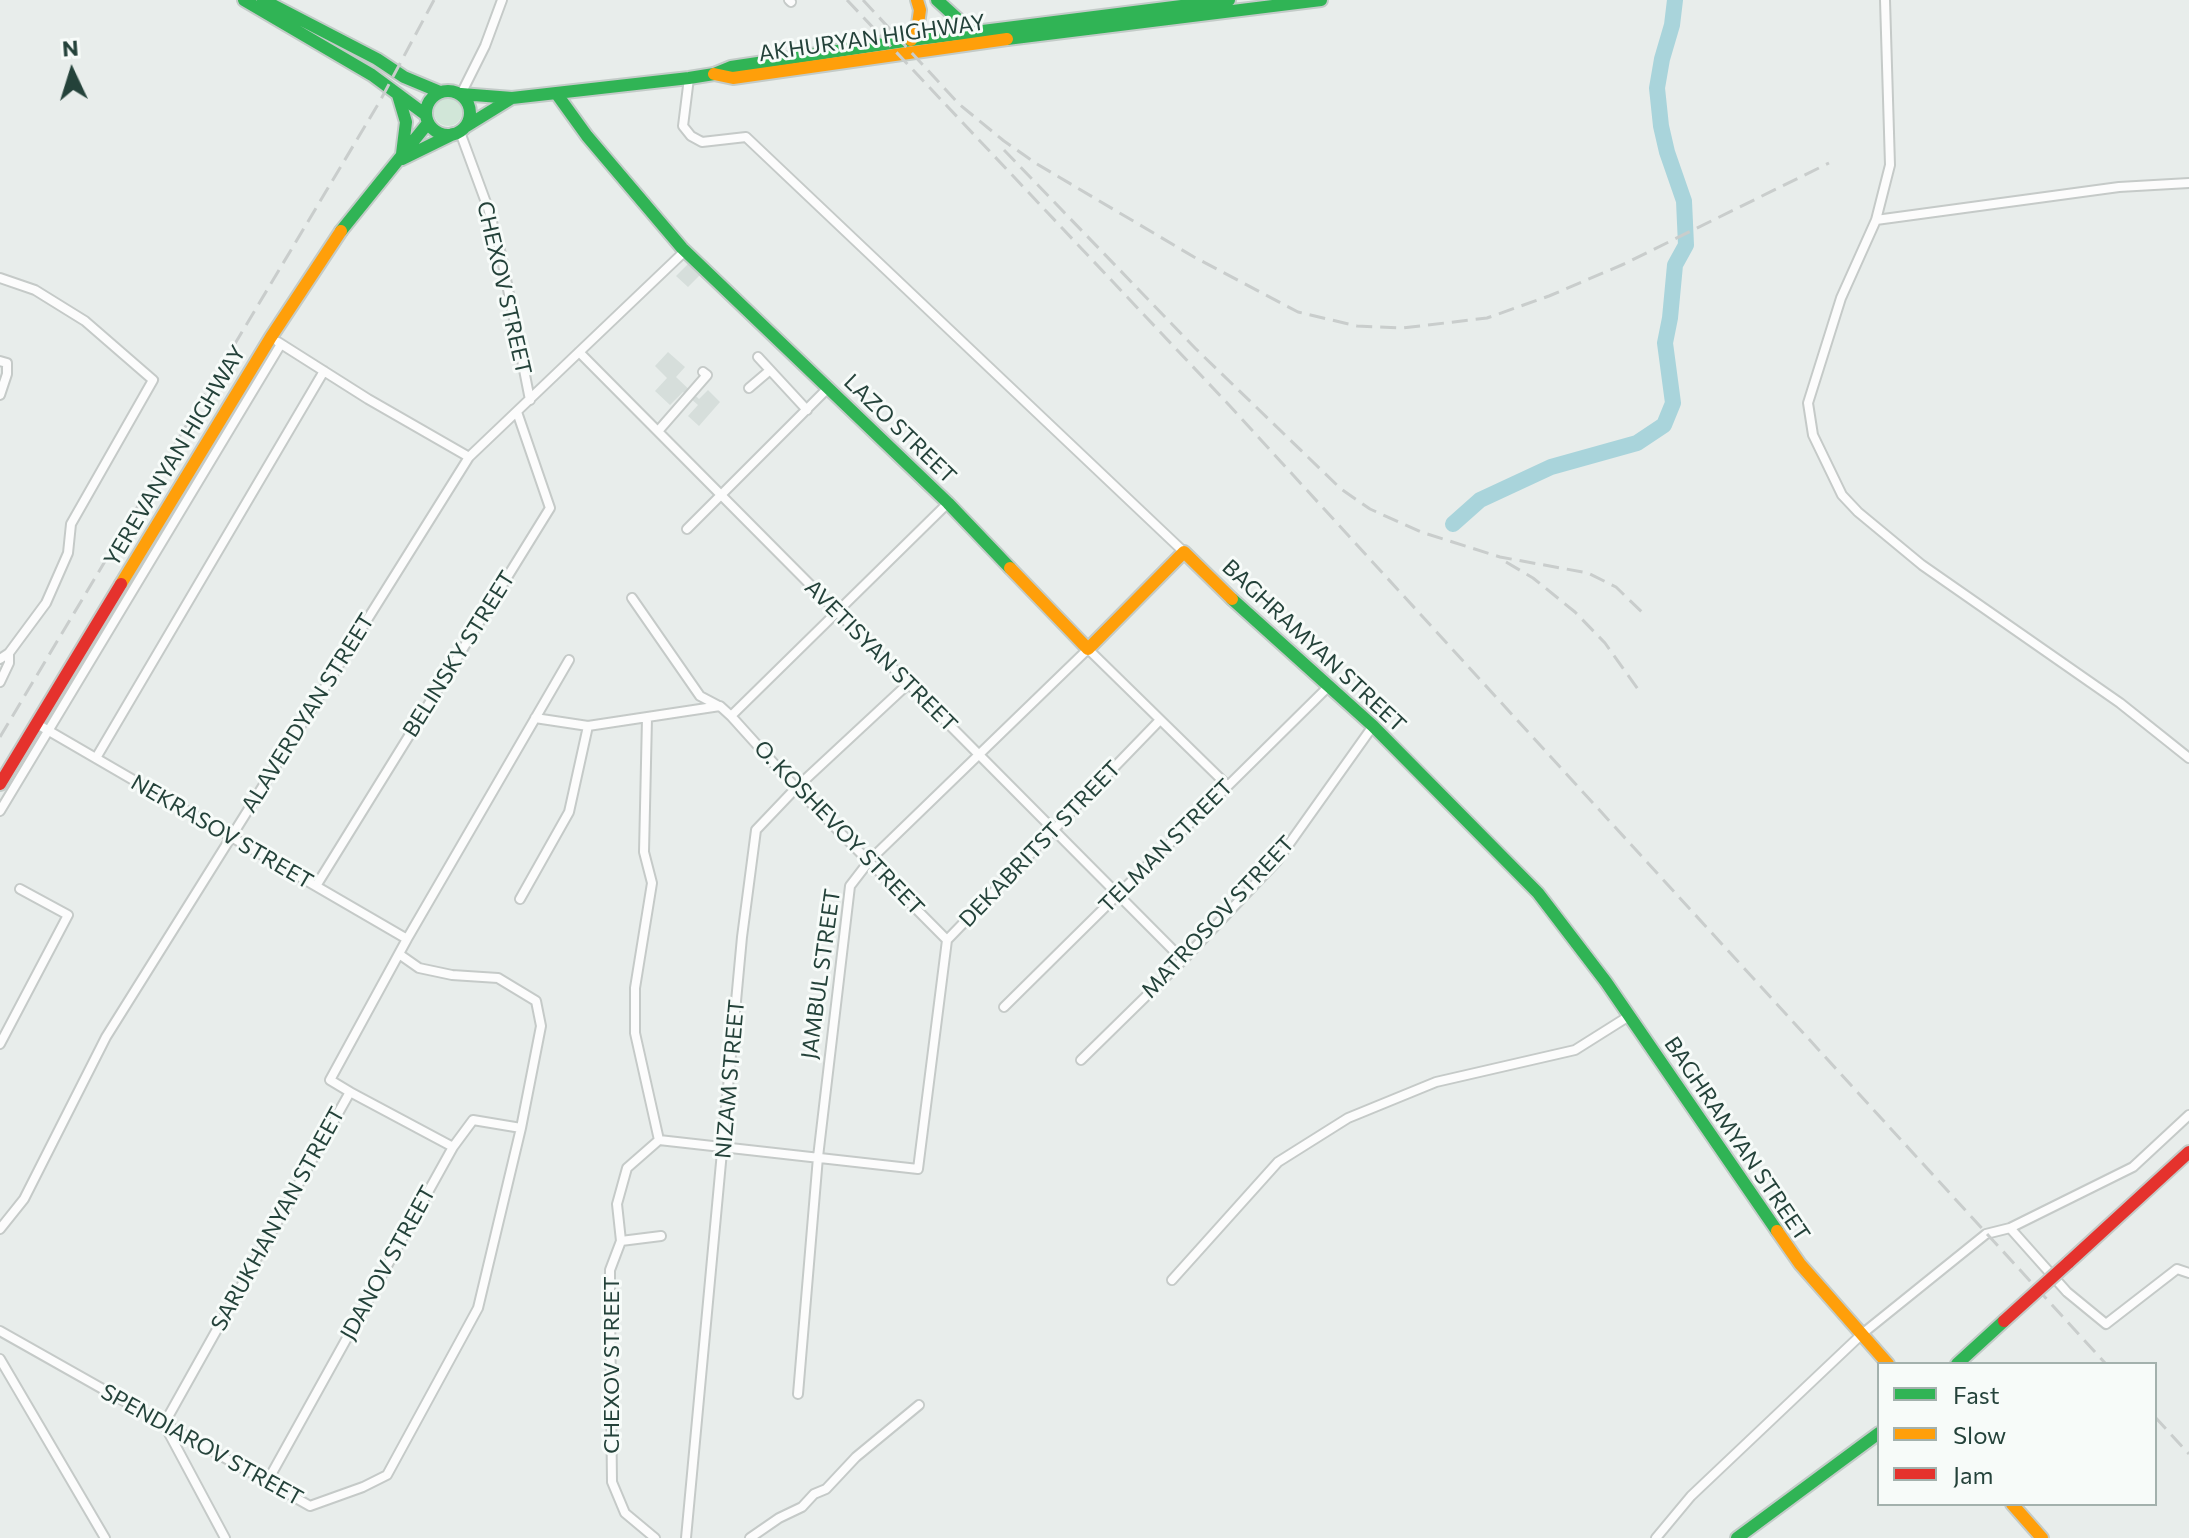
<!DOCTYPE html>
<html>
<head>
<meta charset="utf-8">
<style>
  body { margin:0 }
  #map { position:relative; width:2189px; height:1538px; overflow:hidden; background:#e8edeb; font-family:Commissioner,sans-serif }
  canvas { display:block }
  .legend { position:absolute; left:1877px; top:1362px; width:280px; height:144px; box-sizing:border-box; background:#f7fbf9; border:2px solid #a3b1ad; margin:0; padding:10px 14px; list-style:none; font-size:24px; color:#24423a }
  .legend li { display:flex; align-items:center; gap:16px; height:40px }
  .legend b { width:40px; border:2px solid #a3b1ad }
  .north { position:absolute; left:32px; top:32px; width:80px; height:80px; -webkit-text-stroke:6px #f7fbf9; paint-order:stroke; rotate:356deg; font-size:22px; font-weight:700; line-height:32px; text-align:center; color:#24423a }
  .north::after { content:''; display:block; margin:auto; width:28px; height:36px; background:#24423a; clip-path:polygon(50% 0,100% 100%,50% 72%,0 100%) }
</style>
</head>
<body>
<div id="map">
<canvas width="2189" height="1538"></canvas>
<ul class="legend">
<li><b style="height:10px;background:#30b455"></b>Fast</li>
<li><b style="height:10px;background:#ff9f0a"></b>Slow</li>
<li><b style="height:10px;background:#e5322d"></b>Jam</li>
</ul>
<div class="north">N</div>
</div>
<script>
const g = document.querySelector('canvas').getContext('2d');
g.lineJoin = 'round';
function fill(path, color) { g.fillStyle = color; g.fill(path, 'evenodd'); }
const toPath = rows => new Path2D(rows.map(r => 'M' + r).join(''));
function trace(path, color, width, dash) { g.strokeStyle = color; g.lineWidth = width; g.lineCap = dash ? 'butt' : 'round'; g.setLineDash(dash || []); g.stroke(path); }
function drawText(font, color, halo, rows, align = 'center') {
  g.font = font + ' Commissioner,sans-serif'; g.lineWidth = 6; g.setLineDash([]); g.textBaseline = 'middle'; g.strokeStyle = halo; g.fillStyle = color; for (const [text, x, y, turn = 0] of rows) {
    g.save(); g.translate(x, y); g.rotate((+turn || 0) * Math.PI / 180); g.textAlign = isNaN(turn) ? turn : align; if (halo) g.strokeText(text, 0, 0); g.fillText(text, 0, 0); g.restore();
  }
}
fill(toPath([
  [688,264,700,275,688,287,676,276],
  [668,352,685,367,676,377,699,399,708,390,720,402,699,426,688,416,698,405,683,392,670,405,655,391,667,378,655,366]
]), '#d6dedb');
fill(toPath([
  '434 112a14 14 0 1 1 28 0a14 14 0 1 1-28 0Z'
]), '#d1e6d8');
trace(toPath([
  [1453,524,1480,500,1551,467,1637,443,1664,425,1673,403,1665,343,1670,318,1675,265,1686,245,1684,201,1667,152,1661,126,1657,88,1662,59,1672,25,1675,0]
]), '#a9d4db', 16);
const street = toPath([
  [789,0,791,2],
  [1885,0,1890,165,1876,220,1841,298,1808,403,1813,435,1842,495,1858,512,1922,565,2120,703,2189,758],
  [689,78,683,126,691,136,702,142,746,137,1184,552],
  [461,94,485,46,502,0],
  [460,132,488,208,501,254,530,400],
  [1876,220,2119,187,2189,183],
  [0,278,35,290,85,321,153,380,71,524,68,553,46,603,9,653,0,659],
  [278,342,368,399,469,457],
  [579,352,1183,960],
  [758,357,807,410],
  [0,361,7,363,7,374,0,395],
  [749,388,769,371],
  [659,430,707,375,703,372],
  [687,529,829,387],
  [632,598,700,696,719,706],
  [0,682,9,663,9,653],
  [731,716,796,788,947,940],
  [535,718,588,726,720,706,731,716,948,503],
  [647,718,644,852,652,883,635,988,635,1033,659,1140],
  [37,724,407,939],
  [96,758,324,371],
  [0,811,281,344],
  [316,886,550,508,517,412],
  [520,899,569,812,588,726],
  [1004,1007,1329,686],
  [0,1044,68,915,20,889],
  [1081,1060,1183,960,1277,861,1373,726],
  [659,1140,918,1169,947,940,1160,720],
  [453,1147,473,1120,521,1128],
  [2010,1228,2067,1292,2106,1324,2177,1269,2189,1273],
  [0,1229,24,1199,106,1037,469,457,685,251],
  [621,1241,661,1236],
  [1172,1280,1278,1162,1348,1118,1436,1082,1575,1050,1629,1016],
  [0,1331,310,1506,363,1487,387,1475,478,1308,521,1128,541,1026,536,1001,498,978,452,975,419,968,399,954],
  [0,1359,105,1538],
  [798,1394,818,1157,850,886,870,860,1088,649,1227,785],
  [267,1482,453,1147,350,1092],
  [225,1538,164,1424,350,1092,330,1080,407,939,569,660],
  [655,1538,625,1513,612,1482,610,1307,610,1270,621,1241,617,1204,627,1168,659,1140],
  [686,1538,742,937,756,830,796,788,909,683],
  [750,1538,779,1518,802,1507,814,1494,826,1489,856,1457,919,1405],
  [1656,1538,1691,1496,1862,1334,1986,1234,2010,1228,2133,1167,2189,1115]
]);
const fast = toPath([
  [244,0,372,75,426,115],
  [263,0,377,59,404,77,440,92],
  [937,0,961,22,965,33,964,41],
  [1007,39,1321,0],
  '426 113a22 22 0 1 1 44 0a22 22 0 1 1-44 0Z',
  [556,93,587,136,682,248,948,503,1010,568],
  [461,94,512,98],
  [398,95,406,122,402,154],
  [465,127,512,98,689,78,714,74,731,67,911,40,1229,0],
  [402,159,453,134],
  [341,231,428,123],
  [1232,599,1373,726,1538,893,1606,982,1777,1231],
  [1957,1364,2004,1321],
  [1737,1538,1879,1433]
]);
const slow = toPath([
  [911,40,918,24,920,10,917,0],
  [714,74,733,78,1007,39],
  [1010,568,1088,649,1184,552,1232,599],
  [121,584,271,337,341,231],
  [1777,1231,1800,1264,1888,1364],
  [2012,1504,2042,1538]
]);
const jam = toPath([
  [0,784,121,584],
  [2068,1263,2189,1152]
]);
trace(street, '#c5cac8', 12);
trace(fast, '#c3cbc8', 16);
trace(slow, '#c3cbc8', 16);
trace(jam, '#c3cbc8', 16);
trace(street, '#fcfcfc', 8);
trace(fast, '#30b455', 12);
trace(slow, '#ff9f0a', 12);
trace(jam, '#e5322d', 12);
trace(toPath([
  [847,0,1229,405,2106,1364],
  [863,0,959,104,1004,141,1037,164,1194,257,1298,312,1357,326,1403,328,1487,318,1549,296,1624,264,1829,163],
  [1004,150,1195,348,1341,489,1370,509,1421,532,1500,557,1588,573,1616,587,1647,617],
  [1506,562,1533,578,1575,612,1605,643,1640,692],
  [0,737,380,101,434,0],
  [2155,1417,2189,1454]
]), '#c9cdcc', 3, [16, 8]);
const jamBridge = toPath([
  [2004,1321,2068,1263]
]);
trace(jamBridge, '#c3cbc8', 16, []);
trace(jamBridge, '#e5322d', 12);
drawText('22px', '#24423a', '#f7fbf9', [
  ["AKHURYAN HIGHWAY",872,38,-8],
  ["CHEXOV STREET",504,288,77],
  ["LAZO STREET",900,429,44],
  ["YEREVANYAN HIGHWAY",175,456,-59],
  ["BAGHRAMYAN STREET",1314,646,43],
  ["BELINSKY STREET",459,654,-58],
  ["AVETISYAN STREET",881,656,45],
  ["ALAVERDYAN STREET",308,713,-58],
  ["O. KOSHEVOY STREET",839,828,46],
  ["NEKRASOV STREET",222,832,30],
  ["DEKABRITST STREET",1040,844,-46],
  ["TELMAN STREET",1166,846,-45],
  ["MATROSOV STREET",1218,917,-47],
  ["JAMBUL STREET",821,974,-82],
  ["NIZAM STREET",730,1079,-85],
  ["BAGHRAMYAN STREET",1737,1139,56],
  ["SARUKHANYAN STREET",278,1219,-61],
  ["JDANOV STREET",388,1263,-61],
  ["CHEXOV STREET",612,1365,-90],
  ["SPENDIAROV STREET",202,1445,29]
]);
</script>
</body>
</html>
